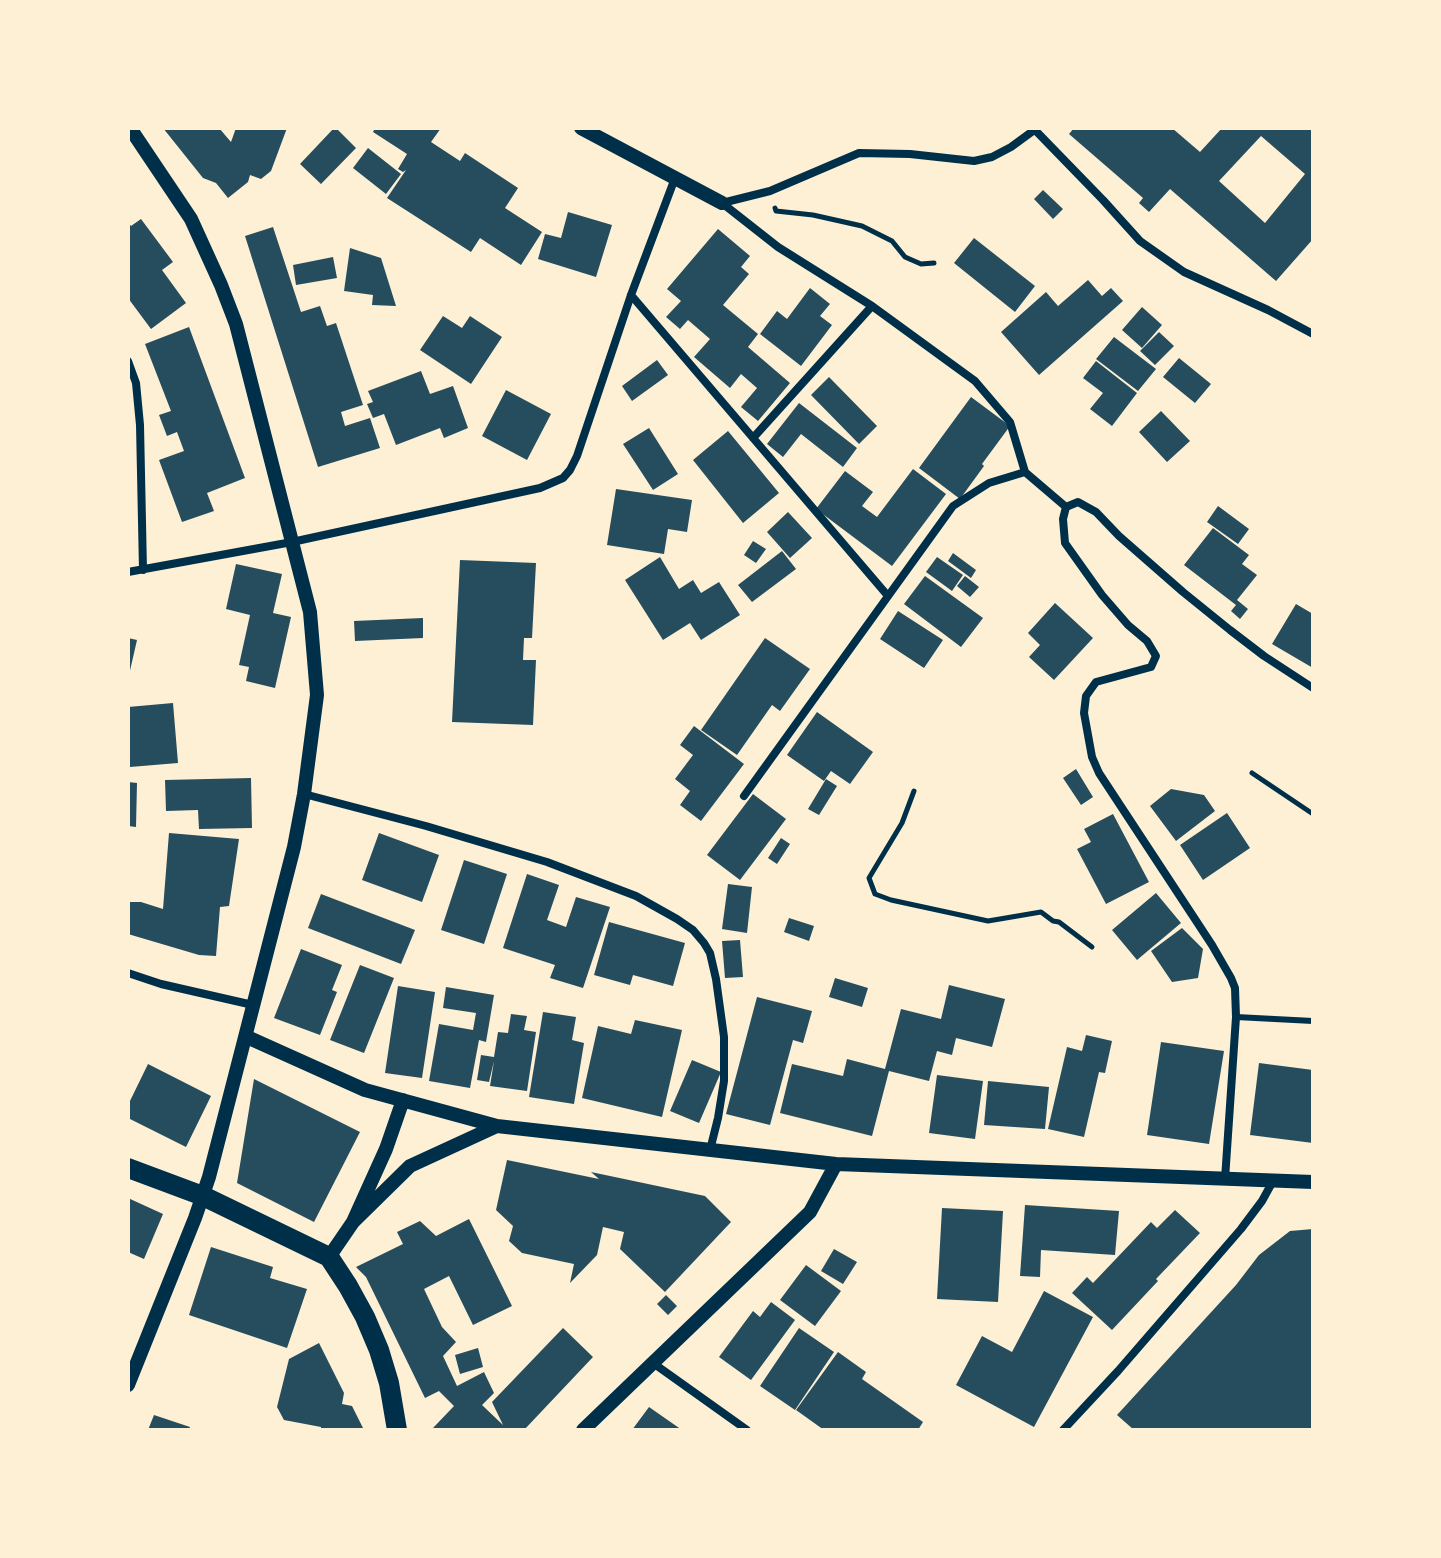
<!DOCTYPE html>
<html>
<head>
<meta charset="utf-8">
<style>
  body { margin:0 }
  #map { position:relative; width:1441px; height:1558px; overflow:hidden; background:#fdf0d5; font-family:Lato,sans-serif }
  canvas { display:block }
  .frame { position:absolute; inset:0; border:130px solid #fdf0d5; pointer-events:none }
</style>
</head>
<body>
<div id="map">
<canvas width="1441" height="1558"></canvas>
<div class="frame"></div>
</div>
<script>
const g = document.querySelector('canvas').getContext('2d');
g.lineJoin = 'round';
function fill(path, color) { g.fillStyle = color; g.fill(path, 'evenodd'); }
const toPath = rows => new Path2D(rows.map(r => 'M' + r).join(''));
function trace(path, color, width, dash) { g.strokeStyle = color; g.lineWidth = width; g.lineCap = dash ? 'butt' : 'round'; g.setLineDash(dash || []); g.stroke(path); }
fill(toPath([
  [163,128,219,128,231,142,236,128,287,128,271,171,261,179,250,175,248,182,228,198,216,183,203,178],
  [334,128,336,128,356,148,321,184,300,164],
  [375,128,441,128,431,142,460,161,465,153,518,188,505,208,542,232,521,265,480,238,471,252,387,198,406,170,403,172,398,169,407,154,373,132],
  [1074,128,1172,128,1200,152,1222,128,1313,128,1313,239,1276,281,1170,189,1149,212,1139,203,1143,198,1069,134],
  [1261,136,1305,174,1265,223,1219,181],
  [368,148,401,174,386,194,353,168],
  [1043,190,1063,209,1053,219,1034,199],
  [568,212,612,225,596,277,538,259,545,234,561,238],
  [141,219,173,262,162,270,186,303,151,329,128,298,128,222,131,226],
  [273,227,301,312,320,306,327,326,336,323,363,405,341,412,345,426,370,418,380,448,318,467,245,236],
  [718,229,750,256,741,267,749,274,723,305,758,334,748,347,790,383,758,421,741,407,757,388,741,374,730,388,694,357,710,339,688,320,680,329,666,317,681,301,667,289],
  [974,238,1035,286,1015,312,954,263],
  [350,248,381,258,396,306,372,305,373,295,344,291],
  [333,257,337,278,296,285,293,265],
  [1088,280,1102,296,1111,288,1123,301,1039,375,1001,332,1046,292,1058,306],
  [810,288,830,304,820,316,832,325,801,366,760,334,777,311,787,319],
  [1142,307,1162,325,1142,348,1122,330],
  [443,316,462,328,470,316,502,337,471,384,420,350],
  [189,327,245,478,207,493,214,511,182,522,159,460,184,451,177,432,167,436,159,415,171,411,145,344],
  [1159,332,1174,346,1155,365,1140,351],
  [1114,337,1156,369,1138,391,1096,359],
  [1179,358,1211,384,1195,403,1163,377],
  [657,360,668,375,632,401,622,386],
  [1096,361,1137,393,1112,426,1090,409,1103,393,1083,378],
  [421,371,430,394,453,386,468,428,444,438,440,428,396,445,384,414,373,418,367,404,373,402,368,391],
  [829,377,877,426,859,444,811,395],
  [506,390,551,414,527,460,482,436],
  [971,397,1010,426,982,464,984,466,960,499,919,468],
  [799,403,857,448,843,467,801,434,783,457,767,444],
  [1161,411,1190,441,1167,462,1139,432],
  [649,428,678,474,653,490,623,444],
  [728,431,779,493,743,523,693,460],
  [913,469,946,494,892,566,816,509,845,471,873,492,862,506,877,517],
  [616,489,692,500,687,532,668,529,664,554,607,545],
  [1218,506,1249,529,1238,544,1207,522],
  [788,512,812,538,790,558,767,532],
  [1213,528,1249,555,1242,564,1257,575,1237,600,1248,609,1240,619,1231,611,1236,605,1184,565],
  [753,541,766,549,756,563,744,555],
  [782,551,796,569,752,602,738,585],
  [953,553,976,570,971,578,948,561],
  [660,557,679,589,693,580,701,593,719,582,740,615,701,640,690,623,663,640,625,580],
  [937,557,963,575,952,591,926,572],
  [460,560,536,563,532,638,524,638,523,660,536,660,533,725,452,722],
  [236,564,282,574,273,613,291,617,275,688,246,681,249,667,239,665,250,615,226,609],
  [925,576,983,618,961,647,904,604],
  [965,576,979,587,970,597,957,586],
  [1055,603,1093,638,1054,680,1029,657,1040,645,1028,633],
  [1296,604,1313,614,1313,668,1272,644],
  [898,611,943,640,924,668,880,639],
  [423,618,423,638,355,641,354,621],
  [128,638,137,640,129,675,128,674],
  [765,638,810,669,780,711,772,705,737,755,701,730],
  [173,703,178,763,130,767,128,707],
  [817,712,873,752,850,784,831,771,824,781,787,755],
  [694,726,744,764,701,821,680,805,690,791,675,779,693,755,680,745],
  [1076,769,1093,797,1081,805,1063,778],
  [251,778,252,828,199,829,198,810,166,811,165,780],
  [826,779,837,786,819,815,808,809],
  [128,782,137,783,136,827,128,826],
  [1171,789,1204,795,1215,811,1176,841,1150,806],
  [753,794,786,819,740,880,707,855],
  [1227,813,1250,848,1203,880,1180,845],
  [1113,814,1149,882,1106,904,1077,849,1091,842,1084,829],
  [169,833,239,839,229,906,220,907,216,956,199,955,128,934,128,902,141,902,163,909],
  [379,833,439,855,422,902,362,880],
  [781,838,790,844,777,864,768,858],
  [464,860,507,874,484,944,441,930],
  [527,874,559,885,547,920,566,927,576,897,610,907,583,988,550,978,555,965,503,948],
  [728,884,752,887,747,933,722,929],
  [1156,893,1181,923,1137,960,1112,930],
  [321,894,415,930,401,964,308,928],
  [789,918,814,926,809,941,784,932],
  [609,922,685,943,673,986,633,975,630,985,594,975],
  [1182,928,1203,949,1198,978,1172,982,1151,951],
  [740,940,743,977,725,978,722,941],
  [301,949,342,965,332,990,337,992,320,1035,274,1018],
  [360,965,394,978,364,1053,330,1040],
  [835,978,868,988,862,1007,829,997],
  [949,985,1005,999,992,1047,956,1038,952,1055,937,1051,929,1081,889,1071,872,1136,780,1113,792,1064,843,1076,847,1059,885,1069,901,1009,941,1019],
  [398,986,435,992,422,1078,385,1073],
  [446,987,494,995,486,1042,479,1040,470,1088,429,1081,439,1024,473,1030,476,1013,443,1008],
  [757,997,812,1011,803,1043,793,1040,770,1125,726,1114],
  [543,1012,576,1017,572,1040,584,1043,574,1104,529,1097],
  [511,1014,527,1016,524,1030,536,1032,527,1091,490,1086,494,1061,489,1082,477,1080,481,1055,494,1057,498,1032,508,1033],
  [635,1020,682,1030,662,1117,582,1098,598,1026,631,1034],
  [1086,1035,1112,1041,1105,1073,1099,1072,1084,1137,1048,1129,1067,1047,1082,1051],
  [1161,1042,1224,1051,1209,1144,1147,1135],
  [692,1060,721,1072,699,1123,670,1111],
  [1259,1063,1313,1070,1313,1143,1250,1135],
  [148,1064,211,1096,186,1147,128,1118,128,1105],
  [937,1075,983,1081,975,1139,929,1133],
  [254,1079,360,1132,314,1222,237,1183],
  [988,1081,1049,1087,1045,1129,984,1125],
  [507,1160,599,1179,591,1172,705,1196,731,1222,665,1292,620,1249,624,1232,603,1227,597,1255,570,1283,574,1264,522,1253,509,1241,513,1226,496,1210],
  [128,1198,163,1214,144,1259,128,1252],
  [1025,1205,1119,1211,1115,1255,1041,1250,1040,1277,1020,1276],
  [942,1208,1003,1211,998,1302,937,1299],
  [1175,1210,1200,1233,1156,1279,1158,1281,1112,1330,1072,1293,1087,1277,1093,1283,1151,1222,1157,1228],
  [469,1219,512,1306,473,1325,449,1276,424,1289,442,1327,456,1342,443,1356,457,1386,484,1372,494,1393,482,1405,503,1425,492,1402,563,1328,593,1357,524,1430,434,1430,433,1428,454,1406,439,1391,425,1398,366,1277,356,1267,403,1244,397,1232,420,1221,436,1236],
  [1313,1229,1313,1430,1134,1430,1117,1415,1236,1285,1259,1255,1290,1231],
  [211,1247,273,1267,270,1278,307,1289,287,1348,189,1315],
  [834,1249,857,1262,843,1284,821,1271],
  [806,1265,841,1291,815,1326,780,1300],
  [1044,1291,1093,1317,1034,1427,956,1385,982,1336,1012,1352],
  [666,1295,677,1306,668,1315,657,1304],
  [771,1302,795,1320,751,1380,719,1357,753,1311,760,1317],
  [799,1328,834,1352,795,1410,760,1386],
  [319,1343,344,1393,342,1404,352,1406,364,1430,321,1430,321,1427,284,1420,277,1407,289,1359],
  [478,1348,483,1367,460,1374,455,1355],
  [838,1352,866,1372,862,1379,923,1422,918,1430,824,1430,796,1410],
  [649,1407,682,1430,632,1430],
  [154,1415,190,1427,189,1430,148,1430]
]), '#264d5e');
trace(toPath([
  [775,208,776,211,813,215,862,226,892,241,905,257,921,264,934,263],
  [1252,773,1313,814],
  [914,791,902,823,869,878,875,894,891,900,988,921,1041,912,1053,921,1059,922,1092,947]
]), '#003049', 5);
trace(toPath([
  [1236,1017,1313,1021]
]), '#003049', 6);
trace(toPath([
  [1037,128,1011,147,992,157,974,161,910,154,859,153,770,191,722,203,778,247,872,306,975,381,1010,422,1025,472,1066,507],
  [1035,130,1103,200,1140,241,1184,272,1268,310,1313,334],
  [631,295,888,596],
  [128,361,136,383,140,425,143,570],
  [753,438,872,306],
  [128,572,292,542,540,488,563,478,570,470,577,456,631,295,675,178],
  [304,794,426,826,547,862,636,896,677,919,693,930,704,943,710,953,716,979,724,1037,724,1081,718,1118,710,1150],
  [744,796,953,506,989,483,1025,472],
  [128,973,161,984,253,1005],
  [1225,1179,1236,1017,1235,988,1231,978,1212,945,1099,773,1092,757,1084,713,1086,696,1096,682,1151,667,1156,656,1147,641,1128,625,1102,595,1065,543,1063,519,1066,507,1078,502,1096,512,1119,536,1183,592,1230,630,1264,656,1313,688],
  [653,1363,747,1430],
  [1063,1430,1118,1371,1241,1229,1262,1201,1273,1181]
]), '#003049', 8);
trace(toPath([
  [581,128,722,203],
  [247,1037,365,1090,497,1126,836,1164,1313,1182],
  [353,1222,410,1166,497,1126],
  [329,1257,353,1222,386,1149,403,1100],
  [128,1385,195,1218,209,1177,294,847,304,794,317,695,310,612,236,324,221,285,191,219,130,128],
  [583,1430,810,1212,836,1164]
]), '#003049', 14);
trace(toPath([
  [128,1168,203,1196,329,1257,348,1286,365,1317,379,1350,389,1383,397,1430]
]), '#003049', 20);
</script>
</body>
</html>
